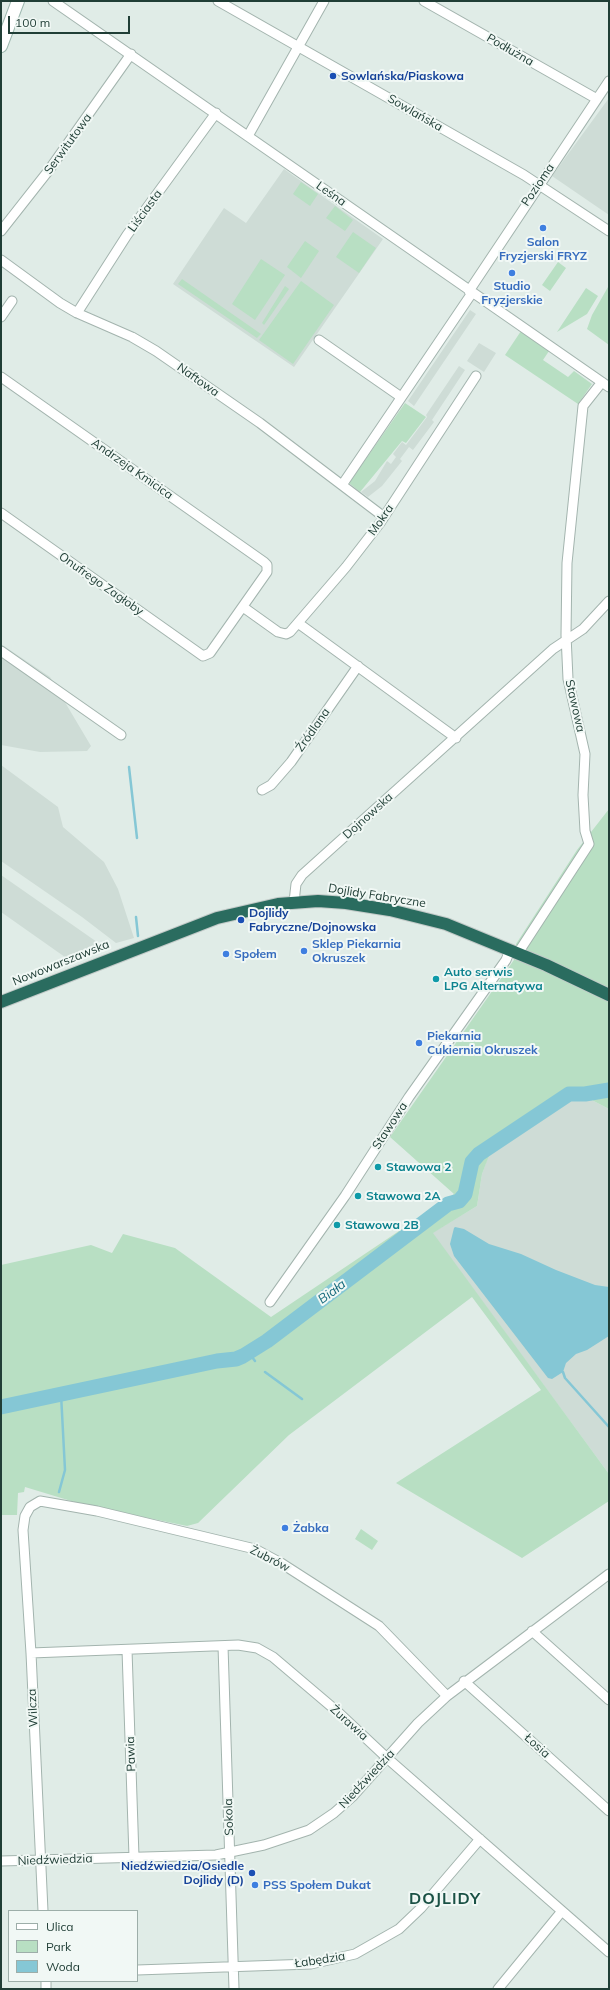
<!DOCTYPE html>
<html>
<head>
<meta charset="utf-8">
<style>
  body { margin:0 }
  #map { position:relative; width:610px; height:1990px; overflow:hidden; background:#e0ece7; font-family:Mulish,sans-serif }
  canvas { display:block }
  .frame { position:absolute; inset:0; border:2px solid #203e36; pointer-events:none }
  .legend { position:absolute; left:8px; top:1910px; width:130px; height:72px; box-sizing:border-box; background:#f1f8f5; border:1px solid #9daea9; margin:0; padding:5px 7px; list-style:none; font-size:12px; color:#203e36 }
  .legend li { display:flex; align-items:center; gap:8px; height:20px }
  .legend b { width:20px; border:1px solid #9daea9 }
  .scale { position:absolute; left:8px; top:16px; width:122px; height:18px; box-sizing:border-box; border:2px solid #203e36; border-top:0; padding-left:5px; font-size:12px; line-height:14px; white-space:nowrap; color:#203e36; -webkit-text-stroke:3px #f1f8f5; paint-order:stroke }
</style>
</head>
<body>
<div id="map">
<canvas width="610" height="1990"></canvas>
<div class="frame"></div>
<ul class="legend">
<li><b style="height:5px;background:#fff"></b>Ulica</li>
<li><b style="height:11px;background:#b8dfc3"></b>Park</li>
<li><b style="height:11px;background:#85c7d5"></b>Woda</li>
</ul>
<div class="scale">100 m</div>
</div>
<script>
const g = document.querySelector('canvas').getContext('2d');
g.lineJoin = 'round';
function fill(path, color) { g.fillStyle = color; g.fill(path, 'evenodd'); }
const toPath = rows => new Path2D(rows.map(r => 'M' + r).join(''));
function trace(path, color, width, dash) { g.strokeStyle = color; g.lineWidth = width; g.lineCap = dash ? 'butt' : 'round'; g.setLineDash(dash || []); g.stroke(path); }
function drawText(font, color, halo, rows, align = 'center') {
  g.font = font + ' Mulish,sans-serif'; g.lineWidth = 4; g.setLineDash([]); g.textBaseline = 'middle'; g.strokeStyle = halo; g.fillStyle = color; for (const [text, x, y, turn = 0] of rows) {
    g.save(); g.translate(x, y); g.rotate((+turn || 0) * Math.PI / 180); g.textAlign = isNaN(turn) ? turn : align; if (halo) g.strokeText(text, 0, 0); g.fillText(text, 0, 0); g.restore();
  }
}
fill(toPath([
  [609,98,609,215,552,176],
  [284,169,383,239,294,367,173,284,224,208,246,223],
  [470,310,476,314,414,406,408,401],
  [479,343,496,353,484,372,467,361],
  [459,366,465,370,432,420,434,422,413,450,409,447,400,459,402,461,382,486,368,497,361,492,375,481,387,461,391,464,396,457,393,454,402,442,406,445,427,417,426,415],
  [1,644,50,677,91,746,87,751,40,752,1,745],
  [1,765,58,807,63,827,104,862,118,889,134,938,116,943,82,917,1,861],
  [1,875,107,949,72,962,1,912],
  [569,1096,586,1097,609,1109,609,1474,432,1233,477,1206,482,1174,492,1145]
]), '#cedcd6');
fill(toPath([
  [301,182,318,194,310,206,293,194],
  [335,206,353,220,345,231,326,218],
  [353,232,376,248,359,273,336,257],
  [305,241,319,251,301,278,287,267],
  [261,259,285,275,255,320,232,304],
  [558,262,566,268,550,291,542,285],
  [182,279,261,334,257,338,178,284],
  [301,281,334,305,293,364,259,340],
  [285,286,289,289,264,325,262,323],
  [608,287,609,288,609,345,587,329,592,315],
  [586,288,598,296,587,314,557,332],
  [521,331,549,351,543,360,568,377,574,371,592,384,578,404,505,355],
  [405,403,426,417,406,443,402,441,360,492,349,483],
  [609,809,609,1109,586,1097,569,1096,493,1145,482,1174,477,1206,433,1233,609,1474,609,1501,522,1558,396,1483,541,1390,472,1297,289,1435,198,1523,187,1526,81,1504,25,1487,24,1492,18,1493,17,1515,1,1515,1,1265,91,1245,112,1253,123,1234,175,1248,271,1317,454,1194,390,1137,516,957,516,944,577,850],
  [361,1529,378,1541,372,1550,355,1539]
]), '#b8dfc3');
fill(toPath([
  [455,1227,464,1229,489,1244,521,1254,556,1270,595,1285,609,1287,609,1336,587,1350,576,1354,566,1363,563,1372,552,1379,548,1378,454,1256,450,1244,454,1228]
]), '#85c7d5');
trace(toPath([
  [129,767,137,838],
  [136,917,138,936],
  [249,1353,255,1361],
  [265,1372,302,1399],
  [563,1372,565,1378,609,1427],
  [59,1492,65,1470,61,1394]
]), '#85c7d5', 2.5);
trace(toPath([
  [1,1407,217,1361,236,1359,243,1356,267,1341,448,1204,459,1201,465,1194,472,1162,479,1154,569,1094,585,1094,609,1090]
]), '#85c7d5', 15);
const street = toPath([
  [53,1,609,387],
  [218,1,524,175,609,231],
  [424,1,597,99],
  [248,136,324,1],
  [1,231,49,170,131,54],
  [1,260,60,303,77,313,132,337,156,351,260,423,384,517],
  [469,291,609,81],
  [77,313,127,235,216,113],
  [1,317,12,301],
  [319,340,401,397],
  [1,377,264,562,267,565,267,572,210,653,203,656,1,513],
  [342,485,472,293],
  [243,607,278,632,286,634,290,632,346,567,380,523,476,376],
  [298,623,456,738],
  [1,651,121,735],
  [262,790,271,785,291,762,358,666],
  [294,902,296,884,302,875,553,649,583,629,609,601],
  [518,953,589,844,585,831,583,795,585,754,568,679,566,635,567,563,583,406,602,382],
  [270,1302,345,1196,409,1097,506,960,510,950],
  [532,1631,609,1700],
  [223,1646,234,1989],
  [127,1650,134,1857],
  [31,1653,238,1645,257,1648,273,1657,339,1713,387,1758,609,1952],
  [464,1681,609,1811],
  [1,1861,216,1855,264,1845,309,1830,334,1813,352,1797,418,1723,447,1696,609,1574],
  [43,1911,31,1653,23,1530,25,1516,30,1507,40,1501,97,1511,255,1549,281,1563,379,1626,447,1696],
  [137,1970,311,1964,355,1954,399,1929,421,1908,480,1839],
  [46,1981,46,1989],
  [498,1989,562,1911]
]);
const secondary = toPath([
  [1,46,18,1]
]);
const highway = toPath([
  [1,1002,217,918,278,904,318,901,346,903,390,910,446,924,546,965,609,995]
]);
trace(street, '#a3b4ae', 11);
trace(secondary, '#9eb9b0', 14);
trace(highway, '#c1c9c7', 14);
trace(street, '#fff', 9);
trace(secondary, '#fff', 12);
trace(highway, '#2a6c5f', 12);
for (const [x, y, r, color] of [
  [333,76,4,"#1a4fb4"],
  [543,228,4,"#3f7fe0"],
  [512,273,4,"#3f7fe0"],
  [241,920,4,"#1a4fb4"],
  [304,951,4,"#3f7fe0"],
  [226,954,4,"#3f7fe0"],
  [436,979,4,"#0f9aa8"],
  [419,1043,4,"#3f7fe0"],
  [378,1167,4,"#0f9aa8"],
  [358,1196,4,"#0f9aa8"],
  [337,1225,4,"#0f9aa8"],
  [285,1528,4,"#3f7fe0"],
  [252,1873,4,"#1a4fb4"],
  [255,1885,4,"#3f7fe0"]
]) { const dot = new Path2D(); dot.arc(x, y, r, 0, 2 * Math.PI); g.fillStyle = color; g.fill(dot); trace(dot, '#f1f8f5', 1.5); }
drawText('12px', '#203e36', '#f1f8f5', [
  ["Podłużna",510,50,30],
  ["Sowlańska",415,113,30],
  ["Serwitutowa",68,144,-54],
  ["Pozioma",538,185,-56],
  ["Leśna",331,194,35],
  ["Liściasta",145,211,-54],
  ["Naftowa",198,380,35],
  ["Andrzeja Kmicica",132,469,35],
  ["Mokra",381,520,-55],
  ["Onufrego Zagłoby",101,584,35],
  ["Stawowa",575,706,77],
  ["Źródlana",313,730,-55],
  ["Dojnowska",368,816,-42],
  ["Dojlidy Fabryczne",377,896,9],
  ["Nowowarszawska",61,963,-22],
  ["Stawowa",390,1126,-57],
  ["Żubrów",270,1559,27],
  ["Wilcza",33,1708,-93],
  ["Żurawia",349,1723,42],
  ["Łosia",537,1746,42],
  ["Pawia",131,1754,-92],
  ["Niedźwiedzia",367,1779,-47],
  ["Sokola",229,1817,-92],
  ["Niedźwiedzia",55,1860,-2],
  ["Łabędzia",320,1960,-9]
]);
drawText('bold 12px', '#164399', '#f1f8f5', [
  ["Sowlańska/Piaskowa",341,76],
  ["Dojlidy",249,913],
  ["Fabryczne/Dojnowska",249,927],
  ["Niedźwiedzia/Osiedle",244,1866,"right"],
  ["Dojlidy (D)",244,1880,"right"]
], 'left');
drawText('bold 12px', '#366cbe', '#f1f8f5', [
  ["Salon",543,242,"center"],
  ["Fryzjerski FRYZ",543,256,"center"],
  ["Studio",512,286,"center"],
  ["Fryzjerskie",512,300,"center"],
  ["Sklep Piekarnia",312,944],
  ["Okruszek",312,958],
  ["Społem",234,954],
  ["Piekarnia",427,1036],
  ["Cukiernia Okruszek",427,1050],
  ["Żabka",293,1528],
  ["PSS Społem Dukat",263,1885]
], 'left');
drawText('bold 12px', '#0d838f', '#f1f8f5', [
  ["Auto serwis",444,972],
  ["LPG Alternatywa",444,986],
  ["Stawowa 2",386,1167],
  ["Stawowa 2A",366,1196],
  ["Stawowa 2B",345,1225]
], 'left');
drawText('italic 13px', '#166a7d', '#f1f8f5', [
  ["Biała",332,1292,-37]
]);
g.letterSpacing = '1px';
drawText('bold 16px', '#1b5145', '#f1f8f5', [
  ["DOJLIDY",445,1899]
]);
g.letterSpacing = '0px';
</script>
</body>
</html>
